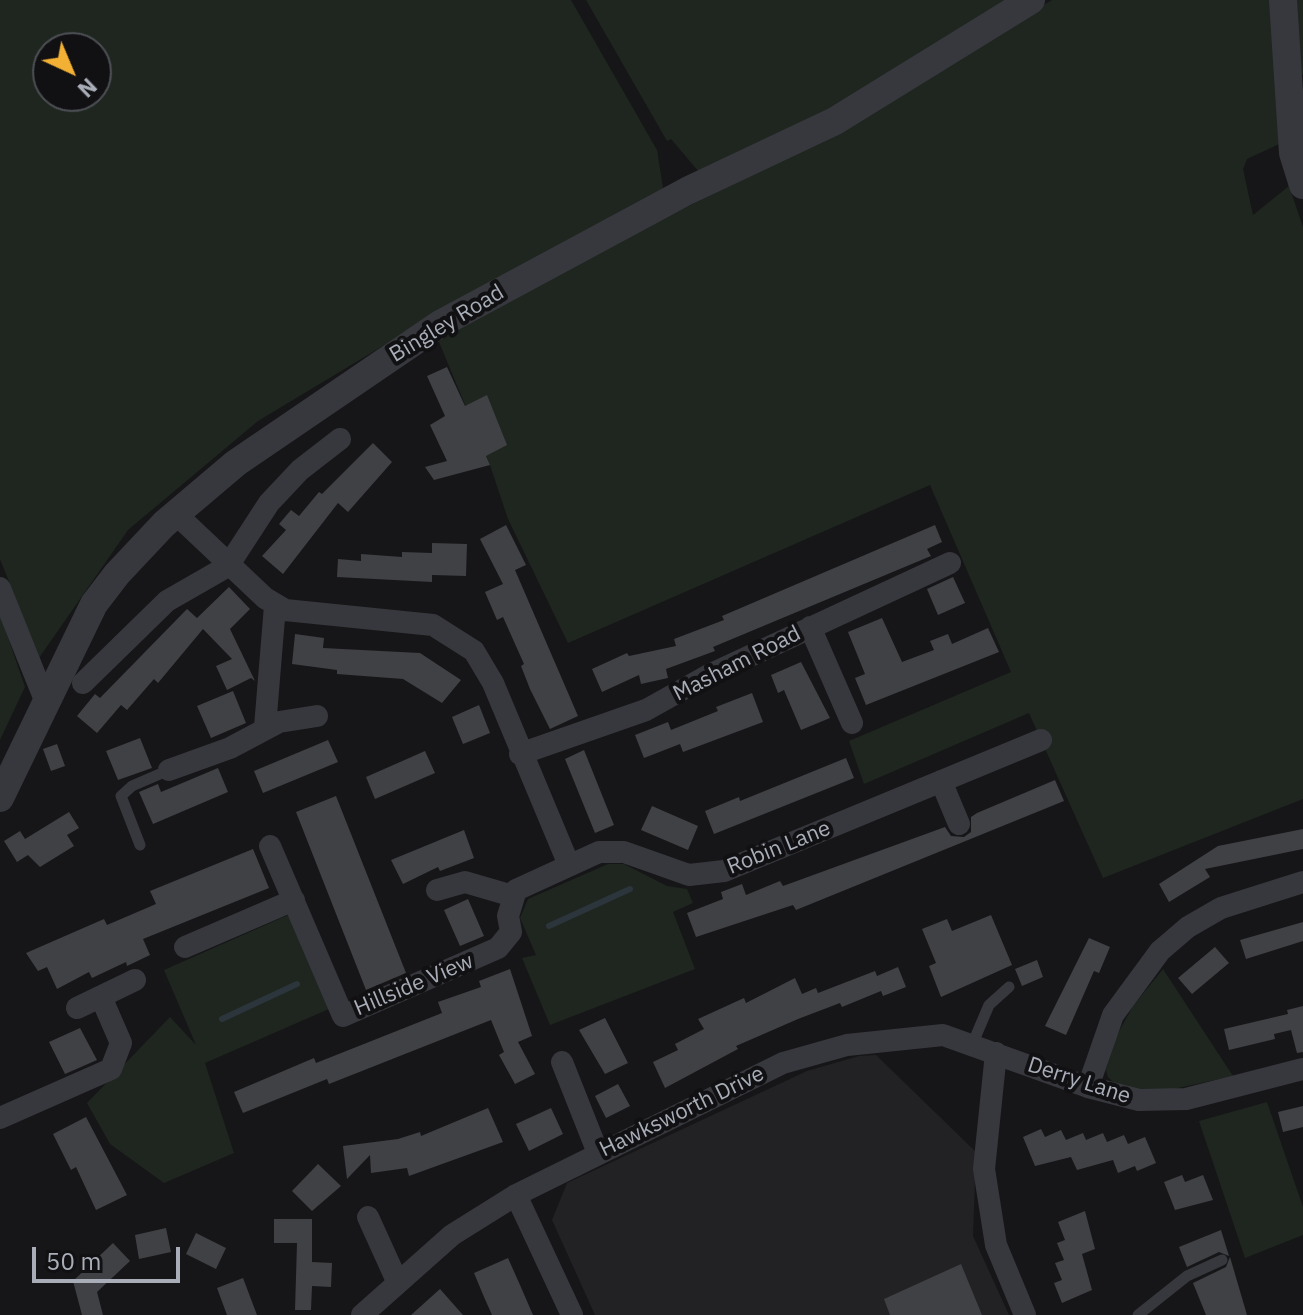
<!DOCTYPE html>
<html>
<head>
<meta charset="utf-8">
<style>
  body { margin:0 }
  #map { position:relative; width:1303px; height:1315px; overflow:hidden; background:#161618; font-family:"IBM Plex Sans",sans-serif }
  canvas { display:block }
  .north { position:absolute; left:32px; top:32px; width:80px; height:80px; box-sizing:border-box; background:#111113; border:2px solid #4d4f55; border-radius:50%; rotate:136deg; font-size:22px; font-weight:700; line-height:32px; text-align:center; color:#a8adb8 }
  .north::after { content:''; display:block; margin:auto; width:28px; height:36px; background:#f2b134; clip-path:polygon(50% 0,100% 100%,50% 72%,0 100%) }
  .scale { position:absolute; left:32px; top:1247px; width:148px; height:36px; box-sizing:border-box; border:4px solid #a8adb8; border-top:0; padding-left:10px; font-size:24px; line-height:28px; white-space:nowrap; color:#a8adb8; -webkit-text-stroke:6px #111113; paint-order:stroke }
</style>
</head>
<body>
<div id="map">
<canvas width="1303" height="1315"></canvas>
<div class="north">N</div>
<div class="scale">50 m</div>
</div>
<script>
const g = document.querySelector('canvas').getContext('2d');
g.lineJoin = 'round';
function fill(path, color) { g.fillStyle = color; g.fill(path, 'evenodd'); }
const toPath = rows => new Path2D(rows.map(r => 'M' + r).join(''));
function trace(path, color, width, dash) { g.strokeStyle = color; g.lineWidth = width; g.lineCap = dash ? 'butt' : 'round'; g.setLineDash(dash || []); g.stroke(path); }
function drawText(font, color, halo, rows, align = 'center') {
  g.font = font + ' "IBM Plex Sans",sans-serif'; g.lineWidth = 8; g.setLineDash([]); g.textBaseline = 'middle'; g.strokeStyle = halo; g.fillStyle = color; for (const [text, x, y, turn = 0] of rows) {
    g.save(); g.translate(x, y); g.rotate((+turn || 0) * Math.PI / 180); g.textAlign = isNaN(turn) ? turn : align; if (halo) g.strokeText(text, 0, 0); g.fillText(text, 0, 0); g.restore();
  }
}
fill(toPath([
  [876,1055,976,1152,973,1236,1009,1315,595,1315,552,1220,567,1183,807,1071,859,1056]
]), '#222225');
fill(toPath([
  [0,0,571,0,657,150,664,194,441,311,258,421,128,530,39,658,0,559],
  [48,48,96,48,96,96,48,96],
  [586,0,1019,0,793,134,705,179,671,139,667,141],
  [1052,0,1274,0,1288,140,1247,159,1243,169,1253,215,1289,186,1303,227,1303,799,1103,878,1029,713,864,784,849,741,1011,672,930,485,568,643,508,519,490,465,439,342,513,292,795,154],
  [1294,0,1303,0,1303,75,1298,71],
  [0,614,25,687,0,740],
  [608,864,624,864,667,886,687,889,693,903,673,912,695,969,550,1025,522,958,536,955,520,918,528,899],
  [288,915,329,1009,205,1063,234,1153,164,1183,110,1144,87,1103,170,1017,196,1045,164,970],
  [1163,969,1233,1076,1160,1092,1137,1091,1115,1084,1108,1077,1106,1070,1117,1035,1133,1006],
  [1267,1102,1303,1207,1303,1235,1245,1258,1199,1121]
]), '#1e261f');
trace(toPath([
  [549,926,630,889],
  [222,1019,297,984]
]), '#2c353c', 6);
fill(toPath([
  [447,367,465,406,487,395,507,445,486,456,490,465,434,480,425,467,447,461,430,425,445,416,427,376],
  [373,443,392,462,348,512,338,503,283,574,262,556,286,530,279,524,291,510,299,516,319,492,322,494],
  [506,525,526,565,515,570,578,716,550,729,530,689,521,666,524,664,503,617,497,620,485,592,503,584,480,539],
  [935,525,942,542,927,549,931,556,713,647,715,651,666,669,668,678,641,684,639,675,602,692,592,669,627,653,629,656,676,646,674,639,724,620,722,616],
  [432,543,467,544,466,576,432,575,432,582,337,577,338,559,361,561,361,554,402,557,402,552,432,553],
  [953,577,965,603,938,615,927,589],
  [229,587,250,609,230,629,255,681,251,678,227,690,216,666,232,659,203,629,158,683,154,679,127,710,121,705,97,733,77,716,95,694,100,698,187,609,197,618],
  [882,618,902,662,934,650,930,641,948,634,952,644,988,628,999,652,866,705,855,678,865,674,848,632],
  [295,634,324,638,323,648,420,653,461,680,442,703,403,679,337,674,337,670,292,664],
  [801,662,830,718,801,730,784,690,778,693,771,675],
  [233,691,246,723,211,738,197,706],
  [752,693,763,722,683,752,680,744,644,758,635,735,668,722,671,730,718,711,716,707],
  [479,705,490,733,463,744,452,717],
  [140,738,152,768,118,780,106,751],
  [328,740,338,762,263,793,254,771],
  [57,744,65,766,51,771,43,749],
  [584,750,614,825,595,833,565,759],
  [425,751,435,773,375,799,366,777],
  [846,758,854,778,714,834,705,811,739,797,740,801],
  [218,768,228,792,153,824,139,792,158,784,161,792],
  [1055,780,1064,801,796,910,793,905,696,937,687,913,723,899,721,892,742,884,746,895,780,881,783,886,945,827,951,836,964,837,971,832,971,817,977,813],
  [336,796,406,973,366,990,296,812],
  [652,806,698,826,688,850,641,830],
  [69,812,79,828,67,835,74,846,40,867,28,855,17,862,4,841,20,831,25,839],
  [1303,829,1303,849,1205,869,1210,877,1169,902,1159,884,1218,846],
  [464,830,474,858,440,871,438,867,403,884,391,860],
  [253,849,269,888,143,939,150,955,127,966,126,962,92,978,89,972,57,989,47,967,38,971,26,953,104,919,107,925,156,904,150,891],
  [468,899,484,936,460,946,444,910],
  [991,915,1012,965,941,997,929,966,936,963,922,929,947,919,952,931],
  [1303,922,1303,941,1246,959,1240,940],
  [1089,938,1110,947,1099,973,1094,971,1066,1035,1045,1026],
  [1215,947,1229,963,1192,994,1178,978],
  [1037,960,1043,977,1022,986,1015,969],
  [898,967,906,987,883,996,881,991,842,1007,840,1003,798,1019,736,1046,738,1049,665,1088,653,1062,678,1050,675,1044,704,1029,698,1019,744,998,746,1003,795,978,802,994,816,988,818,993,875,971,877,976],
  [510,969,532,1036,518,1042,535,1074,515,1084,499,1055,504,1052,491,1020,329,1084,327,1079,243,1113,234,1092,314,1058,316,1063,442,1013,438,1002,481,987,479,981],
  [1303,1006,1303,1052,1297,1053,1291,1030,1274,1034,1275,1039,1229,1050,1224,1029,1288,1014,1287,1010],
  [605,1018,628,1063,605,1074,579,1030],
  [80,1028,97,1060,65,1074,49,1042],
  [618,1084,630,1106,606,1118,595,1096],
  [1303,1106,1303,1127,1283,1132,1278,1112],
  [488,1108,503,1142,409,1176,407,1168,371,1173,370,1155,347,1179,343,1146,398,1139,420,1132,421,1136],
  [551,1108,563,1134,529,1151,516,1124],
  [86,1117,127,1195,96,1210,76,1167,71,1170,53,1134],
  [1041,1129,1045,1137,1061,1130,1066,1140,1083,1133,1086,1140,1103,1133,1107,1142,1124,1135,1128,1144,1145,1137,1156,1163,1137,1171,1135,1166,1118,1173,1113,1160,1077,1170,1071,1157,1035,1166,1023,1137],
  [318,1164,341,1186,312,1211,292,1191],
  [1182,1175,1185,1182,1203,1175,1213,1200,1175,1210,1164,1182],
  [1085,1211,1095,1249,1082,1254,1092,1290,1062,1303,1054,1283,1062,1280,1055,1263,1064,1260,1057,1243,1065,1240,1058,1222],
  [274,1219,312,1219,312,1262,332,1263,331,1287,312,1286,311,1310,295,1310,297,1243,274,1243],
  [166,1228,171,1252,139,1259,135,1235],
  [1221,1230,1229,1256,1219,1252,1187,1267,1179,1247],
  [196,1233,226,1248,216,1269,186,1254],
  [113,1243,130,1261,97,1292,103,1315,82,1315,73,1281],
  [1230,1257,1247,1315,1206,1315,1193,1283,1226,1267],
  [508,1258,520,1285,533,1315,492,1315,484,1297,474,1273],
  [961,1264,982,1315,890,1315,884,1299],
  [243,1278,257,1315,227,1315,217,1288],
  [440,1289,463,1315,411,1315]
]), '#404145');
trace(toPath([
  [140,845,121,796,132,786,169,770],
  [972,1045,989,1005,1009,987],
  [1138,1315,1187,1276,1222,1260]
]), '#37383d', 11);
trace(toPath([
  [176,514,265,598,285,610,433,625,474,651,493,683,569,865],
  [0,588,45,700],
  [810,627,852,723],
  [83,683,167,601,228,566,269,503,300,470,340,439],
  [265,727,275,606],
  [520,754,646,710,707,676,950,563],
  [169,770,230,748,279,722,317,716],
  [941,781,959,824],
  [270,846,343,1016,498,948,511,932,508,916,516,890,599,852,624,852,689,875,724,871,1041,740],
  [437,890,465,882,513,896],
  [185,947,294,900],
  [77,1008,135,980],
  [996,1053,984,1169,996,1245,1025,1315],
  [562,1062,598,1153],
  [1088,1087,1113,1015,1160,951,1188,927,1221,908,1303,882],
  [0,1118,111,1069,121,1043,101,997],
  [516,1195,572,1315],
  [368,1217,397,1281],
  [362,1315,452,1235,516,1195,783,1063,847,1045,943,1035,1088,1087,1139,1100,1186,1099,1303,1069]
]), '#37383d', 22);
trace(toPath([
  [1283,0,1293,153,1303,185],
  [0,798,94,604,117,574,164,524,236,463,440,324,687,191,835,121,1031,0]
]), '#37383d', 28);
drawText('22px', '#a8adb8', '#111113', [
  ["Bingley Road",447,324,-31],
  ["Masham Road",737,664,-27],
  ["Robin Lane",779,848,-22],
  ["Hillside View",414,985,-23],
  ["Derry Lane",1079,1081,18],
  ["Hawksworth Drive",682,1112,-26]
]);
</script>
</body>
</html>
